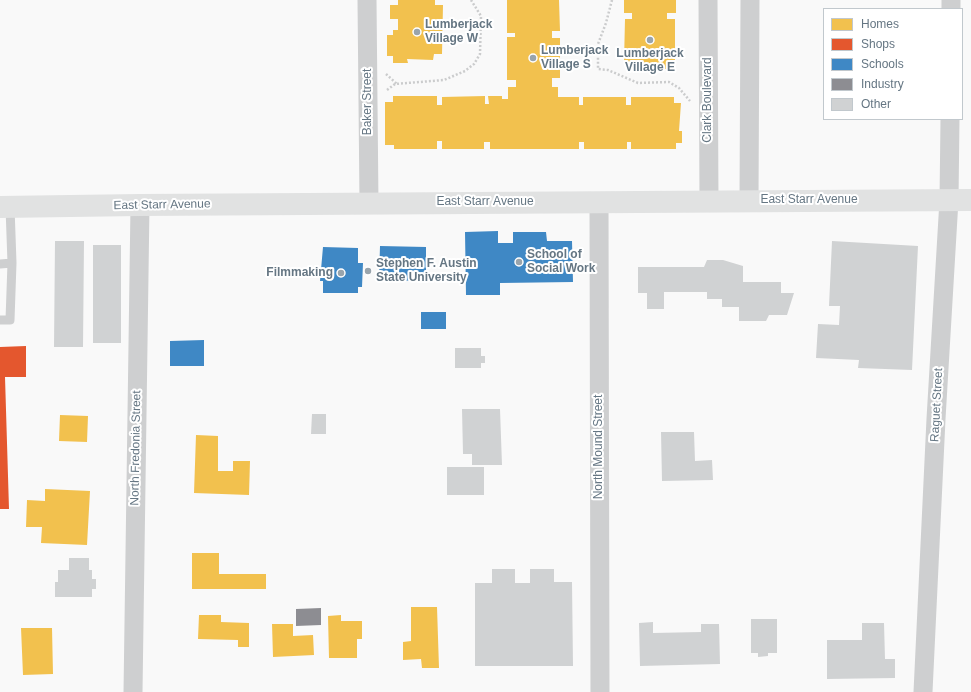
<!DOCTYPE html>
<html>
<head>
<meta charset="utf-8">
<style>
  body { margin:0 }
  #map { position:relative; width:971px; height:692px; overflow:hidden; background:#f9f9f9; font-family:Arial,sans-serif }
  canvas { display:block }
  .legend { position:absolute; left:823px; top:8px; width:140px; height:112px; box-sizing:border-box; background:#fff; border:1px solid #c1c8cd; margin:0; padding:5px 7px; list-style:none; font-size:12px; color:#657683 }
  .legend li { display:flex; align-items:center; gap:8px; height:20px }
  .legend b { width:20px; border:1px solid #c1c8cd }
</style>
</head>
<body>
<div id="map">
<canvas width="971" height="692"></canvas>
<ul class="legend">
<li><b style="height:11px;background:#f2c14e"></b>Homes</li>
<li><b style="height:11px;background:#e4572e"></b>Shops</li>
<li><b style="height:11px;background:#3f88c5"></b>Schools</li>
<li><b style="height:11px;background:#8d8d92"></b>Industry</li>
<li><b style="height:11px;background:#d0d2d3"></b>Other</li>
</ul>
</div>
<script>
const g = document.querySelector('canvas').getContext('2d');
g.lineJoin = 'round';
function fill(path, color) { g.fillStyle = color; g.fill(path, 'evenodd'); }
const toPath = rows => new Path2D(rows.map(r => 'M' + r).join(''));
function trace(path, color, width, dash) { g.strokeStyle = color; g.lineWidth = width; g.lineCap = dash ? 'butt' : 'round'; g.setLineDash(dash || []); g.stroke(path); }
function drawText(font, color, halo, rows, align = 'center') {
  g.font = font + ' Arial,sans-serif'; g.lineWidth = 4; g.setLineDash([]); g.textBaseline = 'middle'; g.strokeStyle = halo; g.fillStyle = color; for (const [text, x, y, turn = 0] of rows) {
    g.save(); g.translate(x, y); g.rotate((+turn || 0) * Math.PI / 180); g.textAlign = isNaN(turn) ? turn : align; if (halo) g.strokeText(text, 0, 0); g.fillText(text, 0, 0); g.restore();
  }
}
fill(toPath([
  [398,0,435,0,435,5,443,5,442,54,434,54,433,60,407,59,408,63,393,63,393,56,387,56,387,35,393,35,393,30,398,30,398,19,390,19,390,5,398,5],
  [507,0,559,0,560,31,552,31,552,38,560,38,560,78,552,78,552,87,558,87,558,97,579,97,579,105,583,105,583,97,626,97,626,105,631,105,631,97,674,97,674,103,681,103,679,131,682,131,682,143,676,143,676,149,631,149,631,142,627,142,627,149,584,149,584,142,579,142,579,149,490,149,490,142,484,142,484,149,442,149,442,141,437,141,437,149,394,149,394,145,385,145,385,102,393,102,393,96,437,96,437,105,442,105,442,97,485,96,485,104,489,104,488,96,502,96,502,99,508,99,508,87,516,87,516,80,507,80,507,37,515,37,515,33,507,33],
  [624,0,676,0,676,13,667,13,667,19,675,19,675,60,671,60,671,69,629,69,629,62,624,62,625,19,632,19,632,13,624,13],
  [60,415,88,416,87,442,59,441],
  [196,435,218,436,218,471,233,471,233,461,250,461,249,495,194,493],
  [45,489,90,491,87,545,41,543,42,527,26,527,27,500,45,501],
  [192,553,219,553,219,574,266,574,266,589,192,589],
  [411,607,437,607,439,668,422,668,421,659,403,660,403,642,411,641],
  [199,615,221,615,221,622,249,623,249,647,238,647,238,640,198,639],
  [341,615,341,621,362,621,362,639,357,639,357,658,329,658,328,616],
  [272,624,293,624,293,636,313,635,314,655,273,657],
  [21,628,52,628,53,674,23,675]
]), '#f2c14e');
fill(toPath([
  [26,346,26,377,5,377,9,509,0,509,0,347]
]), '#e4572e');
fill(toPath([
  [498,231,498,243,513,243,513,232,546,232,547,241,572,241,573,282,500,283,500,295,466,295,465,232],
  [380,246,426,247,426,281,379,280],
  [323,247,358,248,358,263,363,263,362,287,358,287,358,293,323,293,323,281,320,281],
  [421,312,446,312,446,329,421,329],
  [204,340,204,366,170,366,170,341]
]), '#3f88c5');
fill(toPath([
  [321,608,321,625,296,626,296,609]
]), '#8d8d92');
fill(toPath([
  [55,241,84,241,83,347,54,347],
  [832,241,918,246,912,370,858,368,859,360,816,358,818,324,839,325,840,306,829,306],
  [93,245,121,245,121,343,93,343],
  [707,260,723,260,743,266,743,282,781,282,781,293,794,293,787,315,769,315,766,321,739,321,739,307,722,307,722,299,707,299,707,292,664,292,664,309,647,309,647,293,638,293,638,267,704,267],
  [455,348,481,348,481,356,485,356,485,363,481,363,481,368,455,368],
  [462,409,500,409,502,465,472,465,472,454,463,454],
  [312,414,326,414,326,434,311,434],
  [661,432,694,432,695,461,712,460,713,480,662,481],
  [447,467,484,467,484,495,447,495],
  [69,558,89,558,89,570,92,570,92,579,96,579,96,589,92,589,92,597,55,597,55,582,58,582,58,570,69,570],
  [492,569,515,569,515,583,530,583,530,569,554,569,554,582,572,582,573,666,475,666,475,583,492,583],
  [751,619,777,619,777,653,768,653,768,656,758,657,758,653,751,653],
  [653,622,653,633,701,632,701,624,719,624,720,664,640,666,639,623],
  [862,623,884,623,885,659,895,659,895,678,827,679,827,640,862,640]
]), '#d0d2d3');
trace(toPath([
  [612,0,606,23,598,44,598,69,608,70,638,83,669,82,679,88,690,101],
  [386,74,397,84],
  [387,90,395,84,444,80,465,71,474,64,480,54,481,16,471,0]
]), '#cbcccd', 2.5, [2, 2]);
trace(toPath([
  [0,264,12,263,10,207],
  [0,320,10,320,12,263]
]), '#cecfd0', 9);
trace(toPath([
  [367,0,369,203],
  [708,0,709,201],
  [951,9,951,0],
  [749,200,750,0],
  [599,202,600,692],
  [133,692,140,205],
  [923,692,936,419,949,200,950,119]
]), '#cecfd0', 19);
trace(toPath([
  [0,207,140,205,971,200]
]), '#e1e2e2', 22);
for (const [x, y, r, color] of [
  [417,32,4,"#99a4ac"],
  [650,40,4,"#99a4ac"],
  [533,58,4,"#99a4ac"],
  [519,262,4,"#99a4ac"],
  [368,271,4,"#99a4ac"],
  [341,273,4,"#99a4ac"]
]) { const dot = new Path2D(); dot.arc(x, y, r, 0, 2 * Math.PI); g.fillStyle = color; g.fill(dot); trace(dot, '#fff', 1.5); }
drawText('bold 12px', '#657683', '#fff', [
  ["Lumberjack",425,25],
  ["Village W",425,39],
  ["Lumberjack",541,51],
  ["Village S",541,65],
  ["Lumberjack",650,54,"center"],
  ["Village E",650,68,"center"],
  ["School of",527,255],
  ["Social Work",527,269],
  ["Stephen F. Austin",376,264],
  ["State University",376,278],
  ["Filmmaking",333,273,"right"]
], 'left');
drawText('12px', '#657683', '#fff', [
  ["Clark Boulevard",708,100,-90],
  ["Baker Street",368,102,-90],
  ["East Starr Avenue",809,200],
  ["East Starr Avenue",485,202],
  ["East Starr Avenue",162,205,-1],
  ["Raguet Street",937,405,-87],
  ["North Mound Street",599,447,-90],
  ["North Fredonia Street",136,448,-89]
]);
</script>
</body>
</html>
